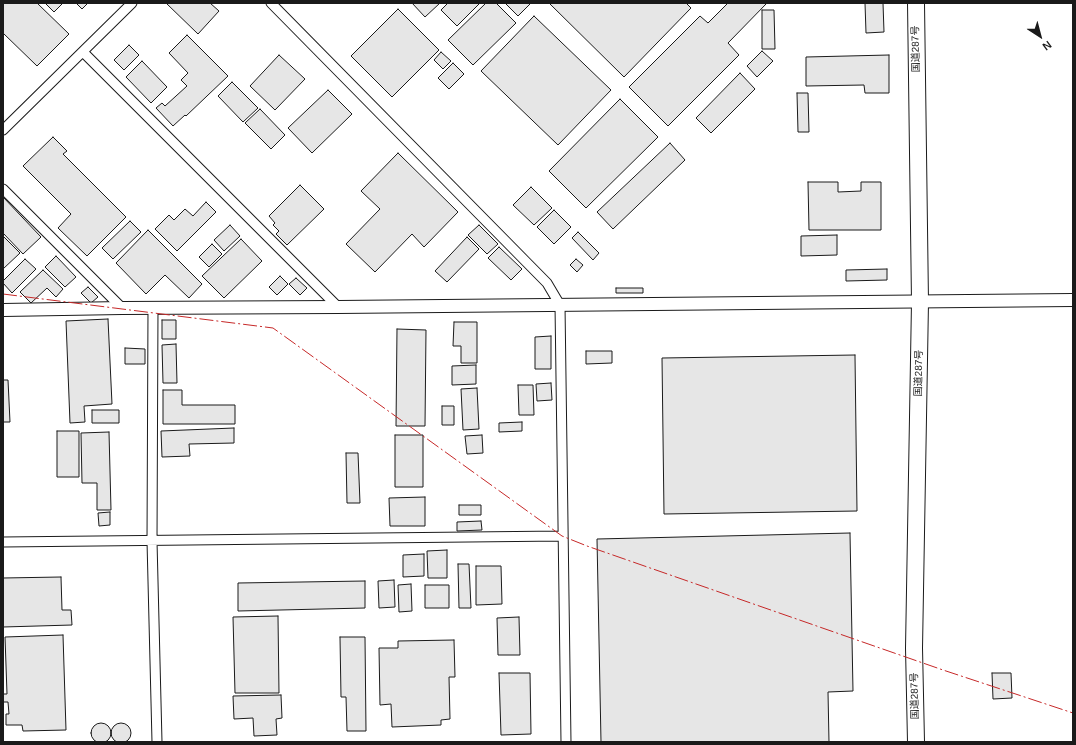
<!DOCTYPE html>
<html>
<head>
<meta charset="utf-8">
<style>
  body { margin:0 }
  #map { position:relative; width:1076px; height:745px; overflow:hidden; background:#fff; font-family:Arial,sans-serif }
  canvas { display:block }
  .frame { position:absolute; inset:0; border:4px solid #1a1a1a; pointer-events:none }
  .north { position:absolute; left:1020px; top:16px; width:40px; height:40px; -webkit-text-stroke:3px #fff; paint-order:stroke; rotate:144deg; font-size:11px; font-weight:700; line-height:16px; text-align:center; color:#1a1a1a }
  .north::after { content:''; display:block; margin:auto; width:14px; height:18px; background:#1a1a1a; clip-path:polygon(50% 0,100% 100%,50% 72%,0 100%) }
</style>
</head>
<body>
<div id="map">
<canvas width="1076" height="745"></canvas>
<div class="frame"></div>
<div class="north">N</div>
</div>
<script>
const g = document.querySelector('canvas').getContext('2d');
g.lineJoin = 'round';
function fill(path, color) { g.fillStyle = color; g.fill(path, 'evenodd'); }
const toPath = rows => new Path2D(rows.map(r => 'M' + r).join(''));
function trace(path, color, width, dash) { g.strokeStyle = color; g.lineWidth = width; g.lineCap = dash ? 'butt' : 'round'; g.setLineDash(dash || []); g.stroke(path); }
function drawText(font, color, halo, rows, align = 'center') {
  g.font = font + ' Arial,"Noto Sans JP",sans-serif'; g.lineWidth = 3; g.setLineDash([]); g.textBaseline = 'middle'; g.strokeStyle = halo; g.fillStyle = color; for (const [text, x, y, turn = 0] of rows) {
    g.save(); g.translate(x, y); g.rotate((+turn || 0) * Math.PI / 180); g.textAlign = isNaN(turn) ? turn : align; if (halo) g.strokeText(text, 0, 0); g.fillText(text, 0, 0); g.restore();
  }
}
const building = toPath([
  [3,3,37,3,69,34,37,66,3,33,3,3],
  [45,3,63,3,54,12,45,3],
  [76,3,88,3,82,9,76,3],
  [166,3,210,3,219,11,198,34,166,3],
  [412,3,440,3,425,17,412,3],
  [448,3,480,3,457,26,441,10,448,3],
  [486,3,496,3,516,23,473,65,448,40,486,3],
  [505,3,531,3,518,16,505,3],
  [549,3,686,3,691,8,624,77,549,3],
  [728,3,767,3,728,43,739,55,668,126,629,87,700,16,708,23,728,3],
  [865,3,883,3,884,32,866,33,865,3],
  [398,9,439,50,392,97,351,56,398,9],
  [762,10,774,10,775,49,762,49,762,10],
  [534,16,611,90,558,145,481,71,534,16],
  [187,35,228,76,186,116,185,115,173,126,156,108,162,103,165,106,187,86,181,80,188,73,169,53,187,35],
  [129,45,139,55,124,70,114,60,129,45],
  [762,51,773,61,757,77,747,66,762,51],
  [441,52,451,61,443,69,434,60,441,52],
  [279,55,305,79,275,110,250,86,279,55],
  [889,55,889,93,865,93,864,85,806,86,806,57,889,55],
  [142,61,167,87,151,103,126,77,142,61],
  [453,63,464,74,449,89,438,78,453,63],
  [740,73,755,89,711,133,696,118,740,73],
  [232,82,258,108,243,122,218,96,232,82],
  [328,90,352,114,312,153,288,128,328,90],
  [797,93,808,93,809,132,798,132,797,93],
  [620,99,658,137,586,208,549,171,620,99],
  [260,109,285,135,271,149,245,123,260,109],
  [53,137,67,151,63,154,126,217,87,256,58,228,71,214,23,166,53,137],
  [670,143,685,160,613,229,597,212,670,143],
  [398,153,458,212,424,247,412,234,375,272,346,244,380,209,361,191,398,153],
  [808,182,838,182,838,192,861,191,861,182,881,182,881,230,809,230,808,182],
  [300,185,324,209,287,245,276,234,279,231,273,225,275,223,269,216,300,185],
  [531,187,552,208,534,225,513,205,531,187],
  [3,197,41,237,23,254,3,233,3,197],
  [206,202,216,212,177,251,155,229,169,215,174,220,185,209,193,216,206,202],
  [554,210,571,227,554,244,537,227,554,210],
  [130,221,141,232,113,259,102,248,130,221],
  [230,225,240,236,224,251,214,240,230,225],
  [479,225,498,244,487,254,468,235,479,225],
  [148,230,202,284,189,298,165,275,146,294,116,263,148,230],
  [578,232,599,253,593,260,572,238,578,232],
  [837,235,837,255,801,256,801,236,837,235],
  [3,236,20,253,3,269,3,236],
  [467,237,479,249,447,282,435,271,467,237],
  [241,239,262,261,224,298,202,276,241,239],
  [212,244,222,254,209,267,199,257,212,244],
  [499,247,522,269,511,280,488,258,499,247],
  [56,256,76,277,65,287,45,267,56,256],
  [25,259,36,269,12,293,3,283,3,281,25,259],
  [576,259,583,265,577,272,570,265,576,259],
  [887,269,887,280,846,281,846,270,887,269],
  [43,270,63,289,56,297,47,288,31,303,20,292,43,270],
  [280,276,288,284,277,295,269,287,280,276],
  [296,278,307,288,300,295,289,284,296,278],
  [88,287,98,297,91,303,81,293,88,287],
  [616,288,643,288,643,293,616,293,616,288],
  [108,319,112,404,84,406,85,422,70,423,66,321,108,319],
  [162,320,176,320,176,339,162,339,162,320],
  [454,322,477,322,477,363,461,363,461,346,453,346,454,322],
  [397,329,426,330,425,426,396,426,397,329],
  [551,336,551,369,535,369,535,337,551,336],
  [176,344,177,383,163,383,162,345,176,344],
  [125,348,145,349,145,364,125,364,125,348],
  [586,351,612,351,612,363,586,364,586,351],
  [855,355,857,511,664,514,662,358,855,355],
  [476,365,476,384,452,385,452,366,476,365],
  [3,380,8,380,10,422,3,422,3,380],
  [551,383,552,400,537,401,536,384,551,383],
  [518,385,533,385,534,415,519,415,518,385],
  [477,388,479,429,463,430,461,389,477,388],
  [163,390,182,390,182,405,235,405,235,424,163,424,163,390],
  [442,406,454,406,454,425,442,425,442,406],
  [92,410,119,410,119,423,92,423,92,410],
  [522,422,522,431,499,432,499,423,522,422],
  [234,428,234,443,189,444,190,456,162,457,161,431,234,428],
  [57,431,79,431,79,477,57,477,57,431],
  [109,432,111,510,97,510,97,483,82,483,81,433,109,432],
  [395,435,423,435,423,487,395,487,395,435],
  [482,435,483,453,467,454,465,436,482,435],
  [346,453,358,453,360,503,347,503,346,453],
  [425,497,425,526,390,526,389,498,425,497],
  [459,505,481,505,481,515,459,515,459,505],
  [110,512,110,525,99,526,98,513,110,512],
  [481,521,482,530,457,531,457,522,481,521],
  [850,533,853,691,828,692,829,742,601,742,597,539,850,533],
  [447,550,447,578,428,578,427,551,447,550],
  [424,554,424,576,403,577,403,555,424,554],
  [458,564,469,564,471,608,459,608,458,564],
  [476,566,501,566,502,604,476,605,476,566],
  [61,577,62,610,71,610,72,625,3,627,3,578,61,577],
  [394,580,395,607,379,608,378,581,394,580],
  [365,581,365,608,238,611,238,583,365,581],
  [411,584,412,611,399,612,398,585,411,584],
  [425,585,449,585,449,608,425,608,425,585],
  [278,616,279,693,235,693,233,617,278,616],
  [519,617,520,655,498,655,497,618,519,617],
  [63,635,66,730,23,731,22,725,6,725,6,714,9,714,8,702,3,702,3,694,7,694,5,637,63,635],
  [340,637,365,637,366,731,347,731,346,697,341,697,340,637],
  [454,640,455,677,449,677,450,719,441,720,441,725,392,727,391,704,380,705,379,648,398,648,398,641,454,640],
  [499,673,530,673,531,734,501,735,499,673],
  [992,673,1011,673,1012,698,993,699,992,673],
  [281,695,282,718,276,719,277,735,254,736,253,718,234,719,233,696,281,695],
  '111 733a10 10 0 1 1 20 0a10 10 0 1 1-20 0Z',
  '91 733a10 10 0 1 1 20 0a10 10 0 1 1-20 0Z'
]);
fill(building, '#e6e6e6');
trace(building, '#1a1a1a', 1);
const street = toPath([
  [271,3,547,283,560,305,566,742],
  [83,52,338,307],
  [3,130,132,3],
  [3,189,122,308],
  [153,308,152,541,157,742],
  [3,542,562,536]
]);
const secondary = toPath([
  [3,310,122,308,338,307,1073,300]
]);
const highway = toPath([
  [916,742,914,648,920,302,916,3]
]);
trace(street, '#1a1a1a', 11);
trace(secondary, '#1a1a1a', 14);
trace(highway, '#1a1a1a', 18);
trace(street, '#fff', 9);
trace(secondary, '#fff', 12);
trace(highway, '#fff', 16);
trace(toPath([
  [3,294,273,328,562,536,587,546,943,670,1073,713]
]), '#c62828', 1, [14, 3, 2, 3]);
drawText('10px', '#1a1a1a', '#fff', [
  ["国道287号",916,49,-91],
  ["国道287号",919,373,-89],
  ["国道287号",915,696,-91]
]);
</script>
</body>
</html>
